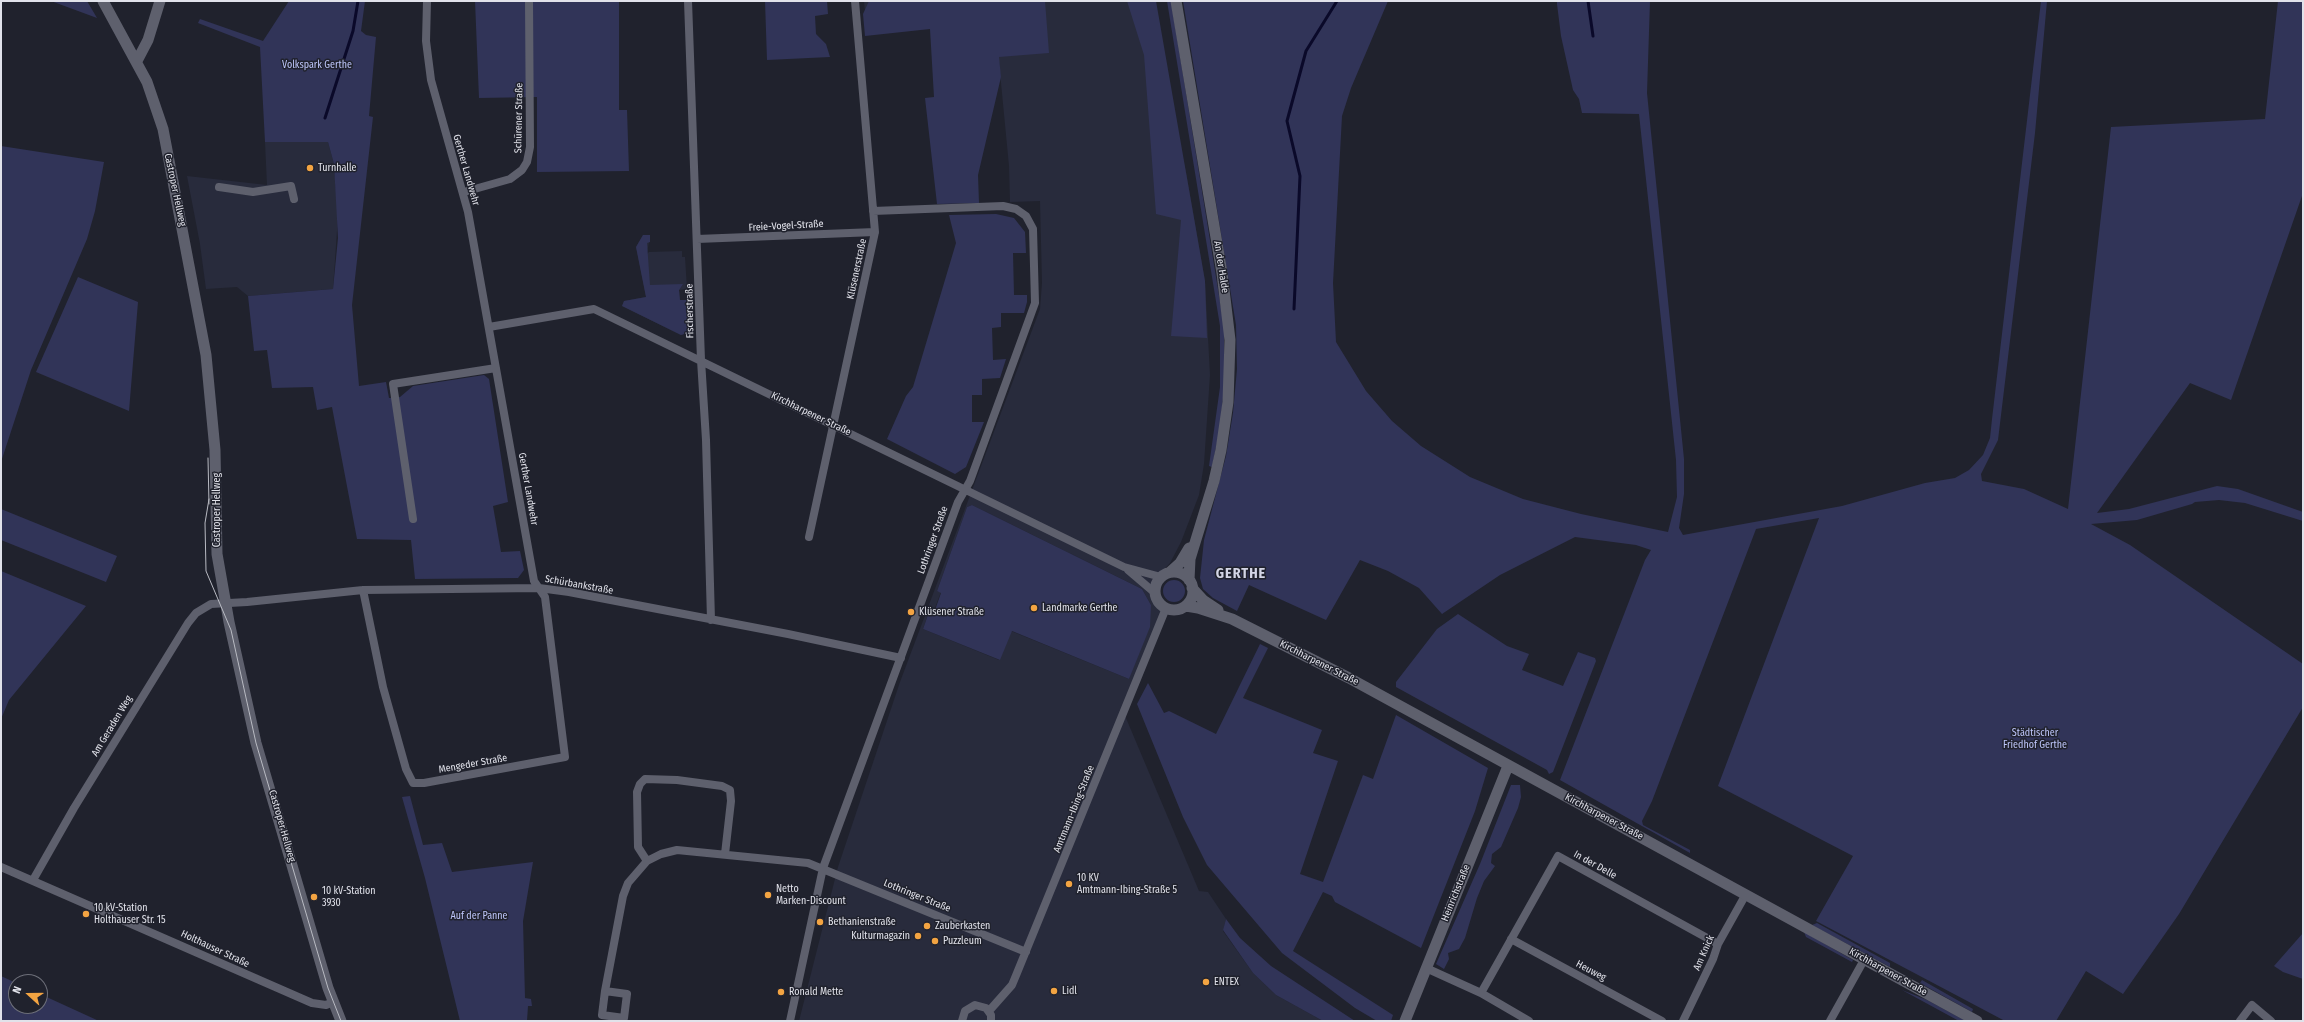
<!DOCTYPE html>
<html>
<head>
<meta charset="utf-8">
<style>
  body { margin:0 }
  #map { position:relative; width:2304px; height:1022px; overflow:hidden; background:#20222d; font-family:"Fira Sans Condensed",sans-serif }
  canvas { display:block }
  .frame { position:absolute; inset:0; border:2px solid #e1e2ea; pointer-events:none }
  .north { position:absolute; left:8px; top:974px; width:40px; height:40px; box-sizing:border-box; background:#20222d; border:1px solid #6d6f79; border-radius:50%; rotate:291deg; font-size:11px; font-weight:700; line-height:16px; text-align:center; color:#e1e2ea }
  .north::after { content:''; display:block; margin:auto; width:14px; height:18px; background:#f3a442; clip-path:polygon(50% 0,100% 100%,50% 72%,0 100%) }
</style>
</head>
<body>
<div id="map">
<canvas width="2304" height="1022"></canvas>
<div class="frame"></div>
<div class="north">N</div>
</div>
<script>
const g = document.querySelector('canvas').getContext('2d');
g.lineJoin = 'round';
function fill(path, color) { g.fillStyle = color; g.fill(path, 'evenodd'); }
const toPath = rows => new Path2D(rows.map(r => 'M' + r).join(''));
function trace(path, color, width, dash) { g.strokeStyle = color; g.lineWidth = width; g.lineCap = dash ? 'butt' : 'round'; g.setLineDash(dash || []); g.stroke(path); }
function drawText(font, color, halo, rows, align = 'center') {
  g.font = font + ' "Fira Sans Condensed",sans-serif'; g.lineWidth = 3; g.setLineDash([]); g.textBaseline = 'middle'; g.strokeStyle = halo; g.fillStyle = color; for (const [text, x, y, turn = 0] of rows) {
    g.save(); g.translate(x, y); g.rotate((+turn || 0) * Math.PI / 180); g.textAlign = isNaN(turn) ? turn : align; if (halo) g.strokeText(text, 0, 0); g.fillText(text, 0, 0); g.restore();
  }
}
fill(toPath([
  [864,1,1149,1,1186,172,1205,281,1210,375,1204,464,1199,495,1181,542,1170,563,1152,582,1150,593,1155,605,1162,611,1123,711,1199,891,1208,892,1226,919,1223,931,1253,973,1276,995,1323,1021,799,1021,838,867,900,682,1040,309,1042,283,1040,201,1010,202,1009,166,996,31,865,12],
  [972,505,1142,589,1151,605,1129,679,1011,631,999,660,923,629,929,612,933,613,941,592,937,591,967,507],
  [265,142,328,142,334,164,338,216,333,289,248,296,237,287,206,289,200,244,187,176,267,185],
  [643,235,650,235,647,254,649,252,682,251,682,257,685,257,687,289,679,290,680,300,688,300,690,328,687,333,681,335,622,306,624,301,646,297,636,247]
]), '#282b3c');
fill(toPath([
  [51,1,87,1,97,18],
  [289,1,365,1,361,31,366,35,376,37,369,116,373,117,352,305,359,386,386,382,389,398,400,397,413,386,484,375,489,379,508,502,493,506,501,552,520,551,524,570,518,578,415,579,411,540,357,539,332,407,317,410,313,387,272,388,267,350,254,351,248,296,333,289,338,238,334,164,328,142,265,142,260,47,198,23,200,19,263,41],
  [475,1,619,1,619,110,627,110,629,171,537,172,537,97,479,98],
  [765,1,827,1,828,14,815,16,816,34,826,44,830,57,767,60],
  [869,1,1045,1,1049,53,999,57,1001,77,978,175,979,203,937,204,925,98,934,97,930,29,865,36,863,14],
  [1127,1,1156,1,1205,281,1207,338,1171,336,1181,220,1156,214,1144,55],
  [1167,1,1171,1,1224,326,1224,388,1220,428,1212,467,1209,466,1220,387,1220,326],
  [1183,1,1388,1,1351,88,1342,116,1333,283,1336,342,1366,391,1392,421,1421,446,1470,477,1523,499,1581,514,1668,532,1677,497,1676,460,1639,114,1582,113,1579,99,1573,90,1561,36,1557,4,1557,1,1650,1,1647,93,1684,459,1684,494,1679,528,1683,535,1842,506,1925,483,1955,478,1969,470,1983,455,1990,438,1992,419,2041,1,2047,1,2035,133,1998,440,1981,474,1982,481,2024,489,2068,509,2111,127,2265,119,2278,1,2303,1,2303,193,2231,400,2190,383,2097,513,2129,509,2217,486,2238,489,2303,512,2303,521,2245,503,2219,500,2195,502,2192,504,2137,520,2091,524,2130,545,2303,664,2303,707,2179,914,2123,994,2086,971,2056,1021,2005,1021,1816,921,1853,856,1718,786,1819,518,1756,529,1652,801,1642,821,1643,825,1690,850,1690,853,1560,780,1645,560,1651,550,1636,545,1575,537,1500,575,1442,614,1419,588,1388,571,1360,560,1326,620,1249,585,1237,611,1213,598,1203,589,1200,578,1204,540,1226,456,1233,413,1237,369,1236,325],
  [1,146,104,162,95,211,87,239,31,370,1,462],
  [996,214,1014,218,1025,232,1026,253,1013,253,1014,295,1027,295,1027,302,1024,313,1001,313,1001,327,992,328,993,360,1006,359,1000,378,982,379,982,395,972,395,972,422,984,422,966,467,955,474,887,439,906,396,913,387,956,243,949,215],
  [643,235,650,235,650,242,647,243,650,285,683,284,679,290,680,300,688,300,690,328,687,333,681,335,622,306,624,301,646,297,636,247],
  [78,277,138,302,129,411,36,372],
  [972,505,1142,589,1151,605,1150,627,1129,679,1012,631,1000,660,923,629,929,612,934,613,941,593,937,591,967,507],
  [1,509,117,556,106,582,1,540],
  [1,571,86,606,9,700,1,719],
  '1163 591a11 11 0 1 1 22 0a11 11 0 1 1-22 0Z',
  [1458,614,1507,646,1529,654,1522,670,1563,686,1578,652,1595,658,1596,661,1553,772,1549,774,1547,770,1396,687,1396,682,1437,629],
  [1260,644,1268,648,1243,698,1322,730,1313,753,1338,761,1300,874,1323,882,1363,775,1373,779,1396,715,1488,768,1475,811,1421,948,1335,902,1332,896,1323,892,1293,951,1393,1015,1391,1021,1377,1021,1355,1008,1282,953,1207,865,1183,817,1137,704,1148,683,1164,713,1169,711,1216,734],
  [1511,785,1520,785,1521,797,1518,808,1501,847,1492,854,1491,863,1495,866,1484,881,1477,898,1465,938,1459,949,1448,953,1449,959,1444,969,1436,964,1480,864],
  [410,796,423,845,442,843,452,872,533,862,523,921,525,998,531,999,532,1006,528,1006,527,1021,460,1021,425,878,402,797],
  [1226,919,1240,938,1271,966,1355,1021,1323,1021,1276,995,1253,973,1223,930],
  [1817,923,1890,963,1890,967,1812,925],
  [1804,932,1853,960,1852,962,1806,937],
  [2303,933,2303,979,2283,972,2274,966],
  [1,976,16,983,16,1006,40,1006,40,994,99,1021,1,1021],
  [1922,980,1973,1009,1972,1012,1920,983],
  [1902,990,1927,1000,1966,1021,1959,1021]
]), '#313458');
trace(toPath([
  [1588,1,1593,36],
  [325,118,353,31,358,1],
  [1294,309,1300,176,1287,121,1306,51,1337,1]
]), '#0a0929', 3);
trace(toPath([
  [688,1,701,360,706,440,711,620],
  [219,187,253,192,291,186,294,199],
  [464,192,510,179,522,170,527,162,530,147,529,1],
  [697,239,875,232],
  [489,327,594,309,1124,567,1161,577],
  [413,519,393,384,496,368],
  [809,537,875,232,855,1],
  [1128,570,1155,593],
  [363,590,383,687,406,769,413,783,424,783,565,757,545,597,534,581,468,212,431,80,426,41,427,1],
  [647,861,638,847,637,792,640,784,645,779,677,780,722,786,730,790,731,801,725,854],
  [1,867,312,1003,326,1005,333,1002],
  [33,880,74,808,188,623,196,613,211,604,247,602,363,590,539,588,569,592,788,634,901,658],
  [1511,939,1662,1021],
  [1426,968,1481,993,1529,1021],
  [605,991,627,994,624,1018,602,1015,605,991,623,896,628,883,647,861,661,854,677,850,808,863,1026,952],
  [1481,993,1558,856,1718,944],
  [989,1011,1012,985,1017,973,1166,608],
  [790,1021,823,868,958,502,970,481,1035,303,1033,229,1026,216,1016,209,1003,206,873,211],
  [962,1021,965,1011,975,1005,986,1008,991,1015,991,1021],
  [1683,1021,1713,959,1718,944,1746,894],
  [1830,1021,1864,960],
  [2240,1021,2252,1005,2271,1021]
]), '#5e606d', 8);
trace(toPath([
  [103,1,147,82,163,129,206,355,215,450,217,554,229,622,256,743,328,988,341,1021],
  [1176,1,1222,273,1230,340,1228,402,1221,450,1214,481,1190,559,1189,580],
  [137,61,148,40,160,1],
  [1170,572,1180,563,1189,548],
  '1155 591a19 19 0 1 1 38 0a19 19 0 1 1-38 0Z',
  [1192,588,1203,600,1218,610],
  [1186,606,1198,608,1232,619,1349,678,1977,1021],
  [1405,1021,1508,766]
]), '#5e606d', 11);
trace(toPath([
  [208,458,209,504],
  [209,499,205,523,206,571,231,630,256,743,328,988,341,1021]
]), '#b9bbc3', 1);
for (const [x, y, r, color] of [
  [310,168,4,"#f3a442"],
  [1034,608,4,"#f3a442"],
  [911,612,4,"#f3a442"],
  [1069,884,4,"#f3a442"],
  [768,895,4,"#f3a442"],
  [314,897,4,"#f3a442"],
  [86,914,4,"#f3a442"],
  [820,922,4,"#f3a442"],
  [927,926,4,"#f3a442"],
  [918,936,4,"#f3a442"],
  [935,941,4,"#f3a442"],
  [1206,982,4,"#f3a442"],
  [1054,991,4,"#f3a442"],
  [781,992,4,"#f3a442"]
]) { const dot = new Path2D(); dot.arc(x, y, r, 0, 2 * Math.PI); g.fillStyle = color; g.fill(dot); trace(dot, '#20222d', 1.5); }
drawText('10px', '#bec6fb', '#20222d', [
  ["Volkspark Gerthe",317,65],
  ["Städtischer",2035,733],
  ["Friedhof Gerthe",2035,745],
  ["Auf der Panne",479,916]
]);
drawText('10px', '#e1e2ea', '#20222d', [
  ["Schürener Straße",519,118,-89],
  ["Gerther Landwehr",466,170,74],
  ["Castroper Hellweg",175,190,78],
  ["Freie-Vogel-Straße",786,226,-3],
  ["An der Halde",1221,267,81],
  ["Klüsenerstraße",857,269,-78],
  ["Fischerstraße",690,311,-91],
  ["Kirchharpener Straße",811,414,26],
  ["Gerther Landwehr",528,489,80],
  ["Castroper Hellweg",217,510,-90],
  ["Lothringer Straße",933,540,-70],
  ["Schürbankstraße",579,585,10],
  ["Kirchharpener Straße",1319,663,27],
  ["Am Geraden Weg",112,726,-59],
  ["Mengeder Straße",473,764,-10],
  ["Amtmann-Ibing-Straße",1074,809,-68],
  ["Kirchharpener Straße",1604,817,28],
  ["Castroper Hellweg",282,826,74],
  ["In der Delle",1595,865,29],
  ["Heinrichstraße",1456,893,-68],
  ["Lothringer Straße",917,896,22],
  ["Holthauser Straße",215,949,25],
  ["Am Knick",1704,953,-66],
  ["Heuweg",1591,971,28],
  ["Kirchharpener Straße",1888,972,29]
]);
drawText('10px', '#e1e2ea', '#20222d', [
  ["Turnhalle",318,168],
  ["Landmarke Gerthe",1042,608],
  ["Klüsener Straße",919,612],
  ["10 KV",1077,878],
  ["Amtmann-Ibing-Straße 5",1077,890],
  ["Netto",776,889],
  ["Marken-Discount",776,901],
  ["10 kV-Station",322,891],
  ["3930",322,903],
  ["10 kV-Station",94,908],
  ["Holthauser Str. 15",94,920],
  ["Bethanienstraße",828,922],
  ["Zauberkasten",935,926],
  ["Kulturmagazin",910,936,"right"],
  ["Puzzleum",943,941],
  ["ENTEX",1214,982],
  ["Lidl",1062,991],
  ["Ronald Mette",789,992]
], 'left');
g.letterSpacing = '1px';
drawText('bold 14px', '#d3d5e5', '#20222d', [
  ["GERTHE",1241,574]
]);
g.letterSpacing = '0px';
</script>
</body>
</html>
